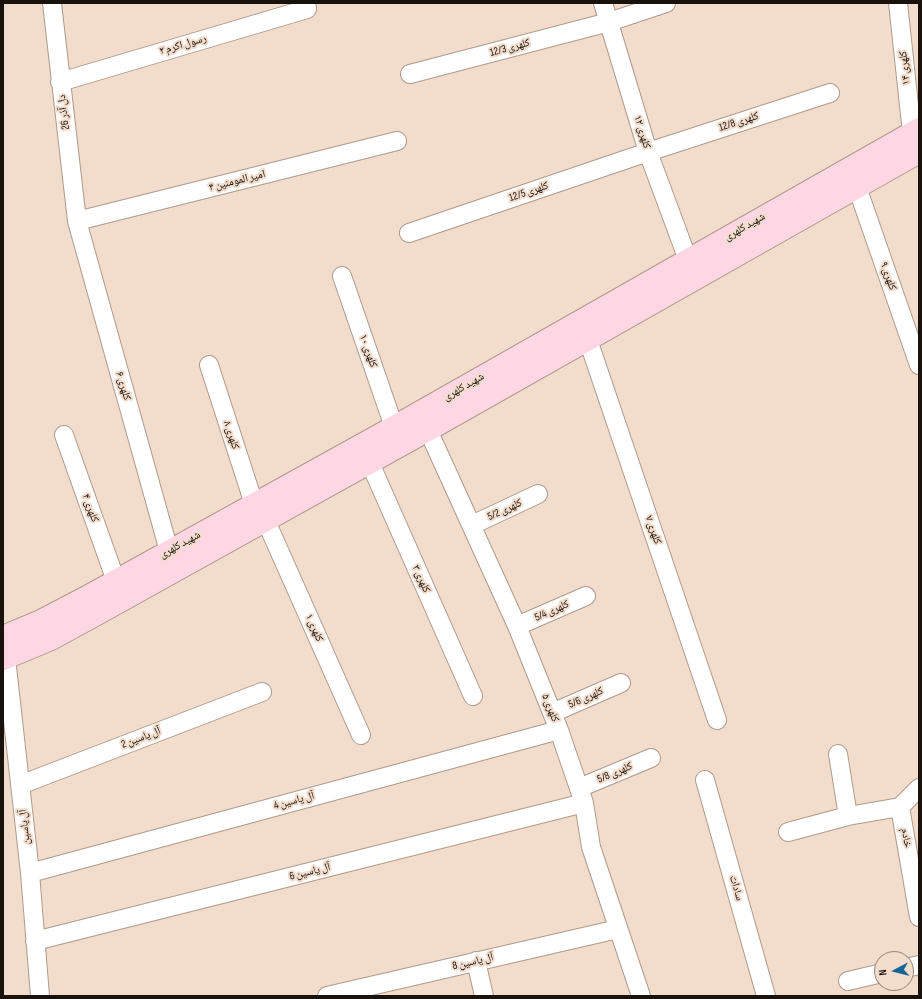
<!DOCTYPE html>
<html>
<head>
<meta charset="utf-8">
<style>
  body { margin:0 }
  #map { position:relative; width:922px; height:999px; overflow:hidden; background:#f2dccc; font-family:"Sofia Sans Condensed",sans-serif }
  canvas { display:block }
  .frame { position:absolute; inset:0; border:4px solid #19120c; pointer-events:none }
  .north { position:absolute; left:874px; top:951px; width:40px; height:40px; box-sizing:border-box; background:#f2dccc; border:1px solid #9b8b7f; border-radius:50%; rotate:263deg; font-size:11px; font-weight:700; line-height:16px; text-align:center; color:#19120c }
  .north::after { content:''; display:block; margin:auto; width:14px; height:18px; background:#186699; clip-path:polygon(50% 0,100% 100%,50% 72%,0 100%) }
</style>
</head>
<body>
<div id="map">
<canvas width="922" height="999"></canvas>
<div class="frame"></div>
<div class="north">N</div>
</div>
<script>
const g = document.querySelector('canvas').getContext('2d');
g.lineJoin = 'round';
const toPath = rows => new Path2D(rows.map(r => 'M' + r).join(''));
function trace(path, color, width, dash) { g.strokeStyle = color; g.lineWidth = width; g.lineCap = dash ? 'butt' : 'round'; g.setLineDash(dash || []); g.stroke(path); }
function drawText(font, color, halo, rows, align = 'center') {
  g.font = font + ' "Sofia Sans Condensed","Noto Naskh Arabic",sans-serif'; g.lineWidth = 4; g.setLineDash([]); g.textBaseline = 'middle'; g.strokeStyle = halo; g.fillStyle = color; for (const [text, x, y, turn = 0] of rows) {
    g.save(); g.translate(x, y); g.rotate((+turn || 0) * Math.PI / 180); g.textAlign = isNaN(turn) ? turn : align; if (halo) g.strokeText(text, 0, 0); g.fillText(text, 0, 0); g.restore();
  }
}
const street = toPath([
  [52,3,77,221,169,551],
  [603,3,648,152,688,260],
  [898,3,912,133],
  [410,74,609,22,666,3],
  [60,82,307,9,306,3],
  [857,187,919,365],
  [77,221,397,141],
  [409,233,648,152,830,93],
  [342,276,394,427],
  [588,340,717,720],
  [209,365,254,504],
  [428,430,517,626,559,730,584,803,591,847,641,996],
  [64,435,116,581],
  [370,463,473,696],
  [266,521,361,735],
  [472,525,538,494],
  [517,626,586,596],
  [6,658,30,873,40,996],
  [552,713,621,683],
  [838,754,848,816],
  [705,780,766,996],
  [20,785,262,692],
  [579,788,651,758],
  [900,807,919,917],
  [788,832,848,816,900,807,919,788],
  [30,873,559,730],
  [35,941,584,803],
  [476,961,484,996],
  [906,968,919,965],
  [848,981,882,973],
  [327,996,618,929]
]);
const secondary = toPath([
  [3,637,43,620,85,598,394,427,919,129],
  [3,659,51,639,95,615,428,430,919,152]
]);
trace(street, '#ae9a8b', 20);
trace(secondary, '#ae9a8b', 24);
trace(street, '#fff', 18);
trace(secondary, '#ffd6e4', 22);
drawText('11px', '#19120c', '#f2dccc', [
  ["رسول اکرم ۲",183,45,-16],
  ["کلهری 12/3",510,48,-15],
  ["کلهری ۱۴",905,68,-96],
  ["دل آذر 26",64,112,-97],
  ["کلهری 12/8",739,122,-18],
  ["کلهری ۱۲",642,132,73],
  ["امیر المومنین ۴",237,181,-14],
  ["کلهری 12/5",529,192,-19],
  ["شهید کلهری",745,227,-30],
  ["کلهری ۹",888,276,71],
  ["کلهری ۱۰",368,351,71],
  ["کلهری ۶",123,386,74],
  ["شهید کلهری",464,387,-30],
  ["کلهری ۸",231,435,72],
  ["کلهری ۴",90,508,70],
  ["کلهری 5/2",505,510,-25],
  ["کلهری ۷",653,530,71],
  ["شهید کلهری",180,545,-29],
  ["کلهری ۳",421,579,66],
  ["کلهری 5/4",552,611,-24],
  ["کلهری ۱",314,628,66],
  ["کلهری 5/6",586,698,-24],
  ["کلهری ۵",550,708,68],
  ["آل یاسین 2",141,738,-21],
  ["کلهری 5/8",615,773,-23],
  ["آل یاسین 4",294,801,-15],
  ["آل یاسین",25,827,-96],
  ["خادم",906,838,80],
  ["آل یاسین 6",310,872,-14],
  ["سادات",736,888,74],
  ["آل یاسین 8",473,962,-13]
]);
</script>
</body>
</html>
